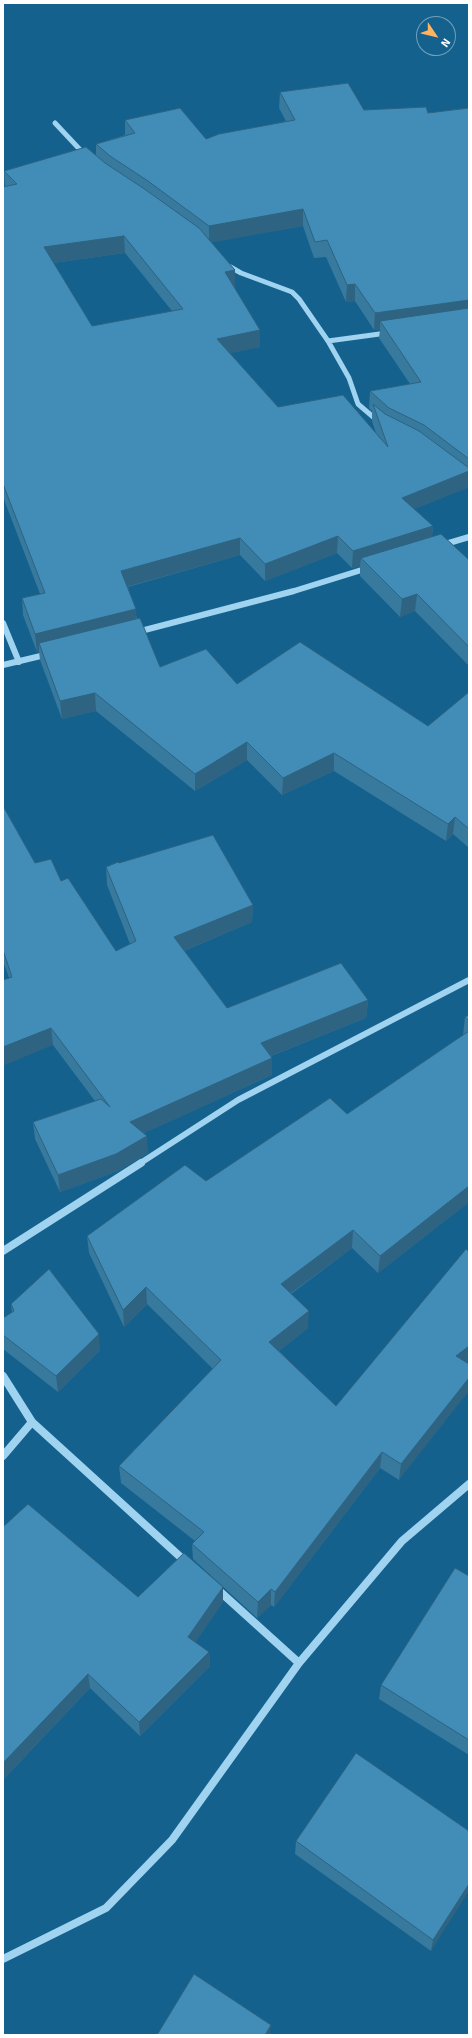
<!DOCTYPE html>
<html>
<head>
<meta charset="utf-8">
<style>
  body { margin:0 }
  #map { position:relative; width:472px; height:2038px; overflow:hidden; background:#14618e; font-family:Signika,sans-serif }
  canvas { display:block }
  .frame { position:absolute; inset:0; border:4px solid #fff; pointer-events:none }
  .north { position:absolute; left:416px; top:16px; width:40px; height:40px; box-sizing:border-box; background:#14618e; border:1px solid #72a0bb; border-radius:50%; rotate:125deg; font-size:11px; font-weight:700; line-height:16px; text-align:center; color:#fff }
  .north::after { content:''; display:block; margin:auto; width:14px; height:18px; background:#ffb35f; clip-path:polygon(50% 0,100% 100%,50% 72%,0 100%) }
</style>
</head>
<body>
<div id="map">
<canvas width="472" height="2038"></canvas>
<div class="frame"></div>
<div class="north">N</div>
</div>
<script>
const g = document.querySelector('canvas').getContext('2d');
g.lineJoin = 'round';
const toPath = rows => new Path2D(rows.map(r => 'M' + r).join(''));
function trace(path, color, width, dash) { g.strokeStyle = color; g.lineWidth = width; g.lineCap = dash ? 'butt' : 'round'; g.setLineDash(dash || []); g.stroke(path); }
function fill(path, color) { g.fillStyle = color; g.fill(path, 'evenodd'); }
trace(toPath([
  [55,123,85,155],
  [227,265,241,273,292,292,299,299,328,341,349,378,358,404,379,422],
  [328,341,387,333]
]), '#9fd3f0', 5);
trace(toPath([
  [442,545,469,537],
  [3,623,19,662],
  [137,632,294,591,368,568],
  [3,665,49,654],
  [139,1164,238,1100,469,980]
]), '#9fd3f0', 6);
trace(toPath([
  [3,1251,141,1163],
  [3,1376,32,1422,187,1563],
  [3,1456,32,1422],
  [216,1588,299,1663],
  [3,1959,106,1908,172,1840,299,1663,402,1541,469,1484]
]), '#9fd3f0', 8);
fill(toPath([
  [280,92,364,110,428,113,469,108,469,487,414,509,433,526,432,537,468,559,469,558,469,666,415,611,400,617,360,576,360,566,352,568,337,553,265,581,240,555,128,587,137,618,160,667,428,726,469,692,469,848,453,834,446,841,334,771,282,795,247,760,195,791,96,711,62,719,40,660,39,651,37,652,23,615,22,598,40,594,3,497,3,187,5,187,4,171,96,155,96,144,125,135,125,120,206,139,286,121,279,108],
  [303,226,314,258,326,257,346,302,355,301,374,330,380,330,379,338,410,384,370,391,369,408,372,411,372,421,376,433,278,407,230,353,260,347,260,330,234,287,235,287,235,270,211,242],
  [125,253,172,311,92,326,53,263],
  [3,806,35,863,61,881,116,951,130,944,107,885,106,867,119,863,253,905,252,922,184,951,227,1008,368,1000,366,1018,271,1056,272,1058,272,1075,144,1133,148,1153,118,1171,60,1192,35,1139,33,1122,95,1101,53,1045,9,978,3,961],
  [469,1015,469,1202,378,1273,352,1248,291,1294,308,1328,279,1351,336,1406,469,1252,469,1361,467,1362,399,1480,380,1468,274,1607,271,1605,257,1618,193,1559,192,1544,195,1541,121,1483,119,1466,213,1369,147,1304,124,1327,89,1253,87,1236,206,1181,347,1114,463,1035,465,1017],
  [11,1304,100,1350,58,1392,3,1349,3,1318,12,1313],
  [469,1576,469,1755,379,1699,381,1685],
  [138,1597,223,1602,195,1642,209,1652,210,1666,140,1736,90,1688,3,1780],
  [469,1831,431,1951,295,1854,296,1841]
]), '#38799e');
fill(toPath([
  [303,209,303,226,209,243,209,226],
  [124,236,125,253,45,264,44,247],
  [235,270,235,287,225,289,225,272],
  [355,284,355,301,346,302,347,285],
  [469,300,469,311,380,321,380,330,374,330,375,313],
  [260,330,260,347,217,356,217,339],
  [469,471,469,487,400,515,402,498],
  [433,526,431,544,361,558,360,566,352,568,353,551],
  [338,536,337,553,265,581,265,564],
  [240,538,240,555,122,588,121,571],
  [417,594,415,611,400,617,402,599],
  [136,609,137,626,39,643,39,651,37,652,35,634],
  [95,693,96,711,62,719,60,701],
  [247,742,247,760,195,791,195,774],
  [334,753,334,771,282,795,283,778],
  [455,817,453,834,446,841,448,824],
  [253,905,252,922,174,955,174,937],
  [368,1000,366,1018,260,1060,261,1043],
  [51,1028,53,1045,3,1066,3,1047],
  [272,1058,272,1075,131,1139,130,1122],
  [147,1136,148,1153,118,1171,60,1192,58,1175],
  [469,1186,469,1202,378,1273,380,1256],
  [353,1230,352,1248,280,1301,281,1284],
  [146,1287,147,1304,124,1327,123,1310],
  [309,1311,308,1328,269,1359,269,1342],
  [99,1334,100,1350,58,1392,56,1376],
  [469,1346,469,1361,454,1373,456,1356],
  [469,1378,469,1391,399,1480,401,1464],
  [382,1452,380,1468,274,1607,275,1592],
  [223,1587,223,1602,189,1652,188,1637],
  [271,1589,271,1605,257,1618,258,1602],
  [209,1652,210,1666,140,1736,139,1722],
  [88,1674,90,1688,3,1780,3,1763],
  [469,1884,469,1891,431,1951,433,1940],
  [271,2025,270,2035,265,2035]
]), '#2e6381');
const building = toPath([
  [348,83,364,110,426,107,428,113,469,108,469,300,375,313,355,284,347,285,327,240,315,242,303,209,209,226,148,181,110,156,96,144,135,133,125,120,180,108,206,139,219,134,295,120,280,92,348,83],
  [86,147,105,163,143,188,199,228,235,270,225,272,260,330,217,339,278,407,343,395,388,447,373,404,385,414,419,431,469,468,469,471,402,498,433,526,353,551,338,536,265,564,240,538,121,571,136,609,35,634,22,598,45,593,3,484,3,187,17,184,4,171,86,147],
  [124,236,183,309,92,326,44,247,124,236],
  [469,308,469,459,424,425,389,408,370,391,421,382,380,321,469,308],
  [441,534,468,559,469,558,469,647,417,594,402,599,361,558,441,534],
  [140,618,160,667,206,649,237,684,300,642,428,726,469,692,469,829,455,817,448,824,334,753,283,778,247,742,195,774,95,693,60,701,39,643,140,618],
  [3,806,35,863,51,859,61,881,68,878,116,951,136,941,106,867,118,862,119,863,213,835,253,905,174,937,227,1008,341,963,368,1000,261,1043,272,1058,130,1122,147,1136,116,1154,58,1175,33,1122,101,1099,110,1107,51,1028,3,1047,3,980,12,977,3,950,3,806],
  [469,1015,469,1021,465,1017,469,1015],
  [469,1031,469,1186,380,1256,353,1230,281,1284,309,1311,269,1342,336,1406,466,1249,469,1252,469,1346,456,1356,469,1364,469,1378,401,1464,382,1452,275,1592,271,1589,258,1602,192,1544,204,1532,119,1466,221,1360,146,1287,123,1310,87,1236,185,1165,206,1181,330,1098,347,1114,469,1031],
  [49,1269,99,1334,56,1376,3,1335,3,1318,14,1311,11,1304,49,1269],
  [28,1504,138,1597,184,1553,223,1587,188,1637,209,1652,139,1722,88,1674,3,1763,3,1527,28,1504],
  [455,1568,469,1576,469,1740,381,1685,455,1568],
  [356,1753,469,1831,469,1884,433,1940,296,1841,356,1753],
  [194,1974,271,2025,265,2035,157,2035,194,1974]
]);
fill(building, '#418db8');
trace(building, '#2e6381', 1);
</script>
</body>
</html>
